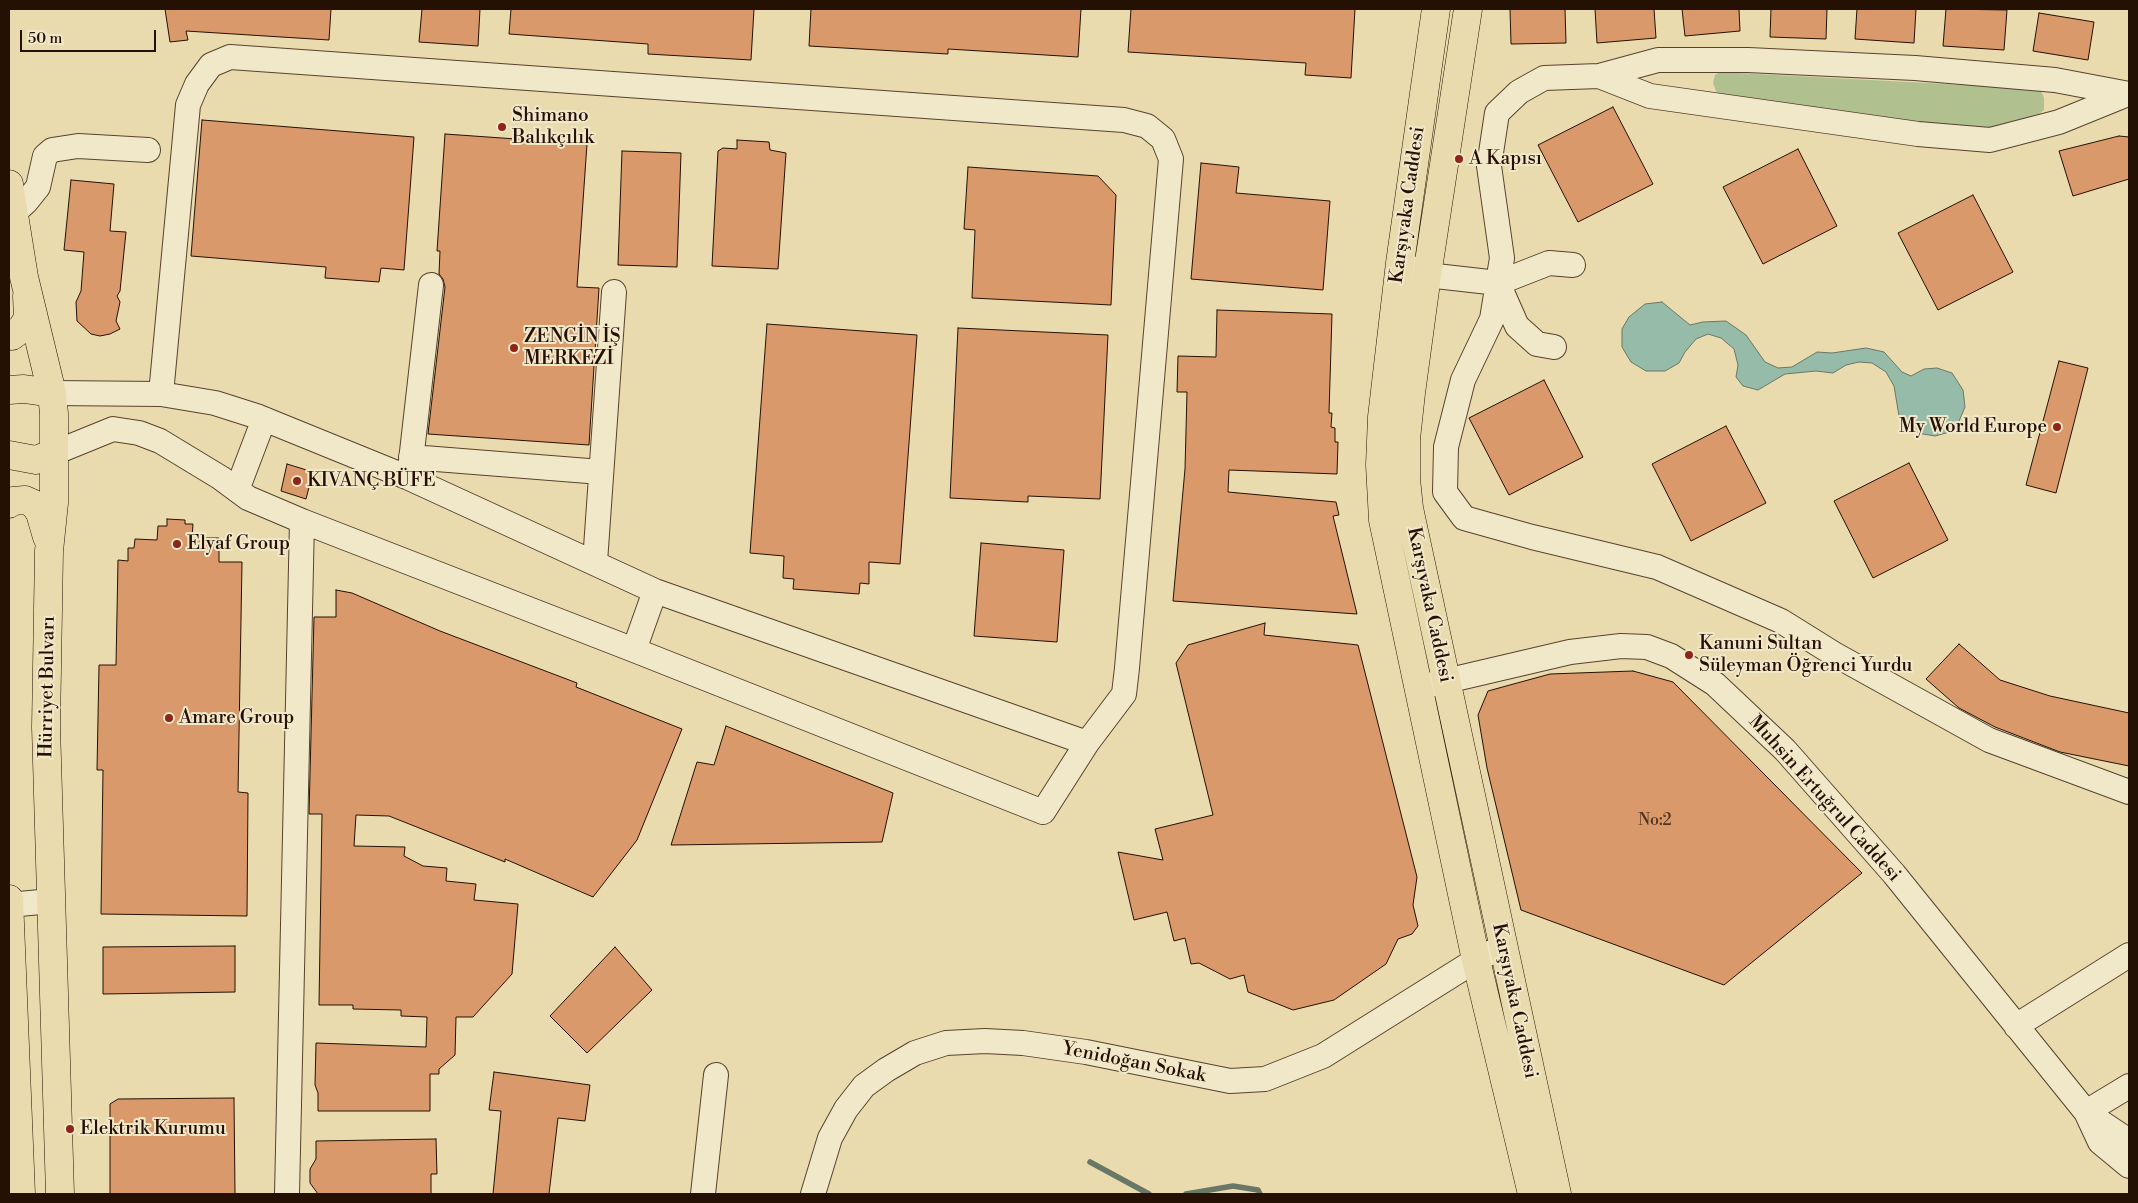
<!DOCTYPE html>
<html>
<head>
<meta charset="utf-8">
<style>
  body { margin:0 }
  #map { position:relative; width:2138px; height:1203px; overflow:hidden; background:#e9dbad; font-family:"Libre Bodoni",serif }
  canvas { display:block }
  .frame { position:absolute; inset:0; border:10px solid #251004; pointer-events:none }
  .scale { position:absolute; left:20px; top:30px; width:136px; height:22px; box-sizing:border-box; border:2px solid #251004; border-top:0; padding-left:6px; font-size:15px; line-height:18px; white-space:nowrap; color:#251004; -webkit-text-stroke:4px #f1e8ca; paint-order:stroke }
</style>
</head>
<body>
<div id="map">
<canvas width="2138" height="1203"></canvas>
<div class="frame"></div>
<div class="scale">50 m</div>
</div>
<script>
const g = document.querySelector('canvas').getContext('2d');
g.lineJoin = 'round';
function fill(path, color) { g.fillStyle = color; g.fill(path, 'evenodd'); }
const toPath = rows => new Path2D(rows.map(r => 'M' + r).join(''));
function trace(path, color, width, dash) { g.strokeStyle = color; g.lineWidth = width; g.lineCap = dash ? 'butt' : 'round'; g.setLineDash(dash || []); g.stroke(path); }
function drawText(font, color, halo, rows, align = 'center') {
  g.font = font + ' "Libre Bodoni",serif'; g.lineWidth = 4; g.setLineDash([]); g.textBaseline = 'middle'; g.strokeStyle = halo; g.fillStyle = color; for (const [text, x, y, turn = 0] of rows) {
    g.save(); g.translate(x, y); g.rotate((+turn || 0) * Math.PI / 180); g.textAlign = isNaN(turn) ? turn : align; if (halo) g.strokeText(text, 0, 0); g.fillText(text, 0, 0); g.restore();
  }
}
fill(toPath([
  [1720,72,2040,89,2044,98,2044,110,2039,114,1989,129,1953,130,1723,96,1716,91,1713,83,1715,75]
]), '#b0c18f');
const water = toPath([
  [1662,302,1690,325,1703,322,1726,321,1746,335,1765,362,1778,368,1792,367,1817,352,1832,353,1866,348,1884,352,1902,372,1911,376,1924,369,1937,368,1952,373,1963,390,1965,407,1957,426,1946,433,1935,436,1917,433,1904,425,1899,416,1894,386,1886,372,1872,363,1859,362,1846,365,1833,373,1816,371,1785,374,1758,390,1743,386,1736,377,1738,365,1734,349,1721,338,1708,334,1696,339,1685,352,1679,363,1665,371,1646,371,1631,362,1622,347,1622,329,1629,317,1645,304,1662,302]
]);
fill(water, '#97bba9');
trace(water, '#697767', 1);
trace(toPath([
  [1090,1162,1149,1194],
  [1186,1194,1233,1186,1258,1190,1260,1194]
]), '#697767', 5.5);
const building = toPath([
  [165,9,331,9,329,40,186,31,188,40,170,42,165,9],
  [422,9,480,9,478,46,419,42,422,9],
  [511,9,754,9,751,60,648,54,648,44,509,34,511,9],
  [811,9,1081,9,1078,57,948,49,948,54,809,46,811,9],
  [1131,9,1355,9,1351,78,1305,75,1306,63,1128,52,1131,9],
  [1510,9,1565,9,1566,43,1511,44,1510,9],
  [1595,9,1654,9,1656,38,1597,43,1595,9],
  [1682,9,1739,9,1740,31,1685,36,1682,9],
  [1771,9,1827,9,1826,39,1770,37,1771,9],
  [1857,9,1916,9,1914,43,1855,39,1857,9],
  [1946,9,2007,10,2004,50,1943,46,1946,9],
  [2039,13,2094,22,2088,60,2033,51,2039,13],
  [1613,107,1653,184,1578,222,1538,145,1613,107],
  [202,120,414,137,404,270,381,268,379,282,325,278,326,267,191,256,202,120],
  [445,134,587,144,577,287,599,288,589,445,428,434,445,287,443,279,439,274,440,251,437,251,445,134],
  [2119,136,2129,137,2129,179,2073,196,2059,151,2119,136],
  [737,140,769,142,770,150,786,153,778,269,712,266,718,151,723,148,737,149,737,140],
  [1798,149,1837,226,1763,264,1723,187,1798,149],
  [622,151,681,153,677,267,618,265,622,151],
  [1201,163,1239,167,1236,193,1330,201,1323,290,1191,279,1201,163],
  [968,167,1098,176,1116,195,1111,305,972,298,975,230,964,229,968,167],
  [71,180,114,184,110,231,126,232,120,291,117,296,120,302,116,321,120,329,110,334,100,336,91,334,77,321,76,302,81,291,84,252,64,250,71,180],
  [1973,195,2013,272,1938,310,1898,233,1973,195],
  [1217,310,1332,314,1329,413,1332,413,1331,427,1335,428,1335,442,1338,442,1337,474,1229,470,1228,492,1336,502,1339,515,1333,516,1357,614,1173,601,1185,469,1187,392,1177,392,1178,356,1216,357,1217,310],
  [767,324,917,335,900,564,869,562,869,584,860,583,859,594,793,589,794,579,783,578,784,556,750,553,767,324],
  [958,328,1108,335,1100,499,1028,496,1028,502,950,498,958,328],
  [2059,361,2088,368,2056,493,2026,485,2059,361],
  [1544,380,1583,457,1509,495,1469,418,1544,380],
  [1726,426,1766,503,1691,541,1652,464,1726,426],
  [1909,463,1948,540,1873,578,1834,501,1909,463],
  [287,464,313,472,306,499,281,491,287,464],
  [167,519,185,520,185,524,193,524,192,538,219,538,219,562,242,562,238,792,248,793,247,916,101,914,103,770,97,770,99,665,116,665,118,560,128,561,128,548,134,548,135,539,157,540,158,526,167,526,167,519],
  [981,543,1064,550,1057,642,974,636,981,543],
  [336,590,352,593,440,631,577,683,576,687,682,729,637,840,593,897,505,859,505,862,389,816,356,815,354,846,405,847,404,856,423,866,447,868,446,881,476,884,474,900,518,904,512,974,473,1017,456,1017,455,1055,439,1069,439,1074,430,1074,430,1111,318,1111,318,1093,315,1085,316,1043,426,1047,427,1017,401,1016,401,1010,353,1009,353,1005,319,1005,322,814,309,814,314,617,336,617,336,590],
  [1265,623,1264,635,1358,645,1417,877,1413,905,1418,926,1412,934,1398,939,1386,964,1334,1000,1293,1010,1248,992,1244,975,1230,979,1199,963,1191,964,1185,938,1174,941,1167,912,1134,920,1118,852,1163,860,1155,829,1213,815,1176,663,1188,645,1265,623],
  [1959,644,2000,680,2050,696,2129,713,2129,766,2060,752,1995,727,1959,708,1926,679,1959,644],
  [1633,671,1673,682,1862,873,1724,985,1521,910,1487,768,1478,715,1488,691,1550,674,1633,671],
  [726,726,893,793,882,842,671,845,697,762,714,765,726,726],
  [235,946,235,992,103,994,103,947,235,946],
  [615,947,652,990,587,1053,550,1016,615,947],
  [494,1072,590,1085,585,1121,558,1118,549,1194,493,1194,501,1111,489,1110,494,1072],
  [234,1098,235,1194,110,1194,110,1104,118,1099,234,1098],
  [436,1139,437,1174,431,1174,431,1194,318,1194,310,1183,310,1169,316,1159,316,1141,436,1139]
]);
fill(building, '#d9996b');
trace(building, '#251004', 1);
const minor = toPath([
  [1599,76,1650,96,1918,134,1990,140,2059,122,2128,94],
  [2129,94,2055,80,1915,68,1748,60,1658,60,1599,76,1544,78,1519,92,1497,113,1489,166,1502,258,1492,319,1463,380,1446,447,1445,492,1464,518,1532,537,1657,567,1781,621,1834,654,1989,740,2129,792],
  [14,213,26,202,38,187,45,156,52,150,78,146,148,150],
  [1400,263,1427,275,1498,283,1549,263,1573,265],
  [1498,283,1517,326,1537,344,1554,347],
  [52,393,161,394,215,403,259,417,409,478,655,591,1087,743,1043,812,634,650,302,521,248,498,221,478,160,441,139,433,113,429,54,453],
  [161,394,188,105,197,84,211,65,230,57,1124,120,1147,126,1163,139,1171,159,1127,668,1124,694,1087,743],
  [411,457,601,472],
  [409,478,431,285],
  [237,490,264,419],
  [595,562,614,292],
  [634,650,655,591],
  [1429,685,1570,652,1621,646,1647,647,1671,656,1715,684,1785,750,1894,874,2086,1112,2100,1142,2129,1166],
  [9,905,51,901],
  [2016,1026,2129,955],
  [2086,1112,2129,1086],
  [2087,1113,2129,1141],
  [287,1194,302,521],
  [703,1194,716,1075],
  [813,1194,830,1138,846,1109,864,1086,886,1070,915,1053,946,1043,985,1041,1023,1043,1086,1052,1230,1081,1265,1079,1323,1056,1476,960,1502,947]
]);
const major = toPath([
  [1436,9,1400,263,1382,417,1380,465,1383,520,1476,960,1532,1194],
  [1468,9,1427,275,1411,393,1406,439,1406,479,1409,508,1557,1194],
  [9,184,24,277,52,393,54,414,54,503,49,551,46,727,60,1194],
  [9,335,12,336,22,328,28,318,27,296],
  [9,390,24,389,52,393],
  [9,455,36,460,54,453],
  [9,504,13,501,25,500,34,504,40,513,47,537],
  [9,899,21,1194]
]);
trace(minor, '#56432e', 26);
trace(major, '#251004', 29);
trace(minor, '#f1e8ca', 24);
trace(major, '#e9dbad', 28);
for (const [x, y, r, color] of [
  [502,127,5,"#8f2418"],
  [1459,159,5,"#8f2418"],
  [514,348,5,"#8f2418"],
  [2057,427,5,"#8f2418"],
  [297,481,5,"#8f2418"],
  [177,544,5,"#8f2418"],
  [1689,655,5,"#8f2418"],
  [169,718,5,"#8f2418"],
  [70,1129,5,"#8f2418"]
]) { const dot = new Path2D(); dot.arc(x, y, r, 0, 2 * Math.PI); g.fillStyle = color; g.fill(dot); trace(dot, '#f1e8ca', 2); }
drawText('16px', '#52321e', null, [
  ["No:2",1655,821]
]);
drawText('19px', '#251004', '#f1e8ca', [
  ["Shimano",512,116],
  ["Balıkçılık",512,138],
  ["A Kapısı",1469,159],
  ["ZENGİN İŞ",524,337],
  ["MERKEZİ",524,359],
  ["My World Europe",2047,427,"right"],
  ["KIVANÇ BÜFE",307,481],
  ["Elyaf Group",187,544],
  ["Kanuni Sultan",1699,644],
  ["Süleyman Öğrenci Yurdu",1699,666],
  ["Amare Group",179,718],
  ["Elektrik Kurumu",80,1129]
], 'left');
drawText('19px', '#251004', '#f1e8ca', [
  ["Karşıyaka Caddesi",1408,205,-82],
  ["Karşıyaka Caddesi",1429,605,78],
  ["Hürriyet Bulvarı",48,687,-89],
  ["Muhsin Ertuğrul Caddesi",1824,799,48],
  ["Karşıyaka Caddesi",1514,1001,78],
  ["Yenidoğan Sokak",1134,1063,11]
]);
</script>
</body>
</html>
